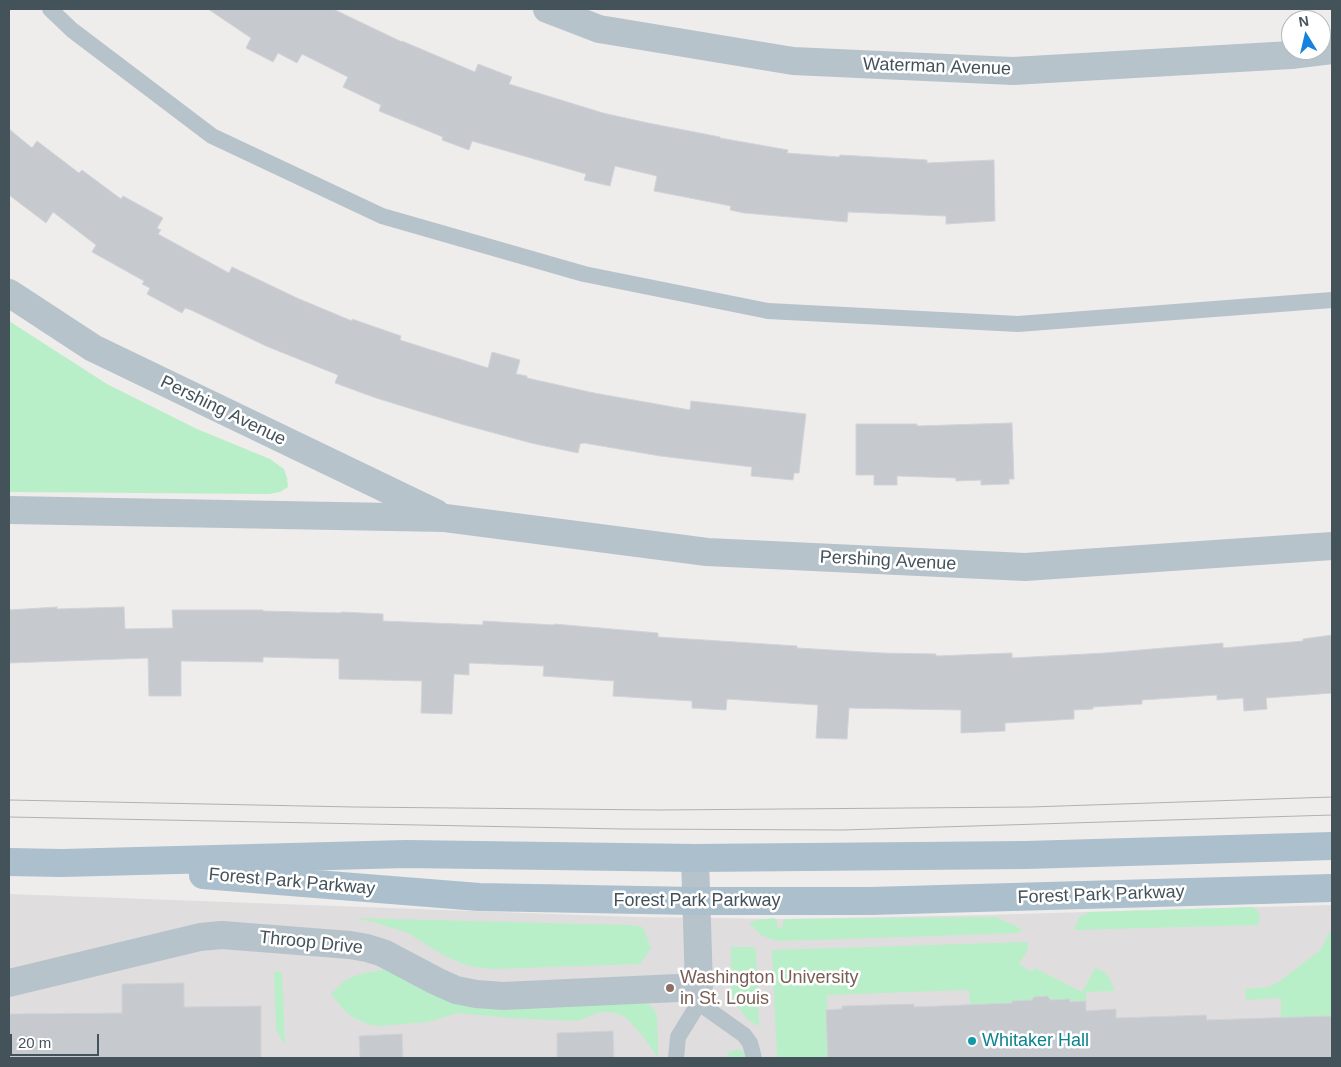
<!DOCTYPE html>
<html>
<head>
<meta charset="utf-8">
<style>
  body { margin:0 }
  #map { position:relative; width:1341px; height:1067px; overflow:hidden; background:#efecec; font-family:Helvetica,sans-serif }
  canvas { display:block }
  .frame { position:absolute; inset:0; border:10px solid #44525a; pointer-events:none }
  .north { position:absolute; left:1281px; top:10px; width:50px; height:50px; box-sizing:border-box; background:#fff; border:1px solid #b4babd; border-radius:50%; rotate:351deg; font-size:14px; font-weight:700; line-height:20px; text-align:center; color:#44525a }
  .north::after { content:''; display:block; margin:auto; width:18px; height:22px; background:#1682df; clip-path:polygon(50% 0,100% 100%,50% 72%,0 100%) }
  .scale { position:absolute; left:10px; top:1034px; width:89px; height:22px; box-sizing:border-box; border:2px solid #44525a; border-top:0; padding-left:6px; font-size:15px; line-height:18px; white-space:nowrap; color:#44525a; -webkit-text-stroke:4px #fff; paint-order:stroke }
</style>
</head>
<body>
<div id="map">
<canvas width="1341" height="1067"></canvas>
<div class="frame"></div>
<div class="north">N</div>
<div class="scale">20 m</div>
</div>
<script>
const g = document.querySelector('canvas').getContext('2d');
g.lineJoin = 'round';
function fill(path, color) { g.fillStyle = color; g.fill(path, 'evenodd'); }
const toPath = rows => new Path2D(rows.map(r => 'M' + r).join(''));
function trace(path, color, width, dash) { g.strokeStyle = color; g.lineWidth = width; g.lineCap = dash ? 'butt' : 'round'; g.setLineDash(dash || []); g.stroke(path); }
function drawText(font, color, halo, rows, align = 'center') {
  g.font = font + ' Helvetica,sans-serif'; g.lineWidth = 5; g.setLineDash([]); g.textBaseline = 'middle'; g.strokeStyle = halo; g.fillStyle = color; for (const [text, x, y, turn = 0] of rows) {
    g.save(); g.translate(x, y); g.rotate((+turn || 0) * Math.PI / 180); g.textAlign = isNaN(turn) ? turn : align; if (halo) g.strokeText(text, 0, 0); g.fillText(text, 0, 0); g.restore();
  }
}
fill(toPath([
  [9,894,635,917,785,919,984,915,1332,905,1332,1058,9,1058]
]), '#e0ddde');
fill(toPath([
  [9,321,107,384,197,429,270,459,284,469,287,478,288,487,280,492,269,494,9,492],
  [1253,907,1258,911,1260,916,1258,925,1074,930,1079,917,1090,912],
  [996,917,1022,929,1018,933,781,941,774,940,761,935,749,923,757,920,774,918,777,920,778,928,783,927,783,921,785,919],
  [354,918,630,925,643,927,651,948,640,964,495,969,475,967,463,964,443,955,408,933,374,922],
  [1328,933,1332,933,1332,1016,1281,1018,1281,998,1246,1000,1245,989,1269,987,1280,981,1319,951,1324,944],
  [1026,942,1028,944,1027,951,1019,964,1032,972,1035,968,1082,992,1096,967,1107,974,1115,991,1086,992,1086,1001,1070,1002,1070,999,1051,1000,1047,996,1035,997,1032,1000,1012,1001,1012,1003,970,1005,969,990,827,995,828,1058,777,1058,772,950],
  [731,947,753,947,756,950,759,1026,749,1021,734,1002,731,988],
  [387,969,647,1002,657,1014,658,1058,642,1035,626,1018,619,1014,608,1012,597,1013,583,1019,575,1021,511,1018,458,1013,428,1022,379,1026,370,1025,352,1017,345,1011,331,994,344,981,352,977,364,973],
  [276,971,282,973,285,1046,276,1029,274,974],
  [737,1049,743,1051,747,1058,726,1058,728,1053]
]), '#b9efc8');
const building = toPath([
  [208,9,333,9,402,42,402,41,475,72,478,64,512,77,509,84,603,113,648,123,720,137,720,138,788,150,787,153,839,157,840,155,927,160,927,163,994,160,995,221,946,224,946,216,848,212,847,222,744,213,730,210,731,206,654,191,657,176,615,166,610,186,584,180,586,174,472,141,469,150,442,140,443,137,379,111,381,105,343,87,348,77,302,54,297,63,278,53,273,62,246,48,251,38,208,9],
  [9,129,32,148,37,141,79,173,82,170,121,199,123,196,163,218,157,228,161,230,158,234,229,273,232,267,297,298,352,321,352,319,401,336,400,340,488,368,492,352,520,360,516,374,527,376,527,378,594,393,690,410,691,401,806,414,799,473,794,473,793,480,751,476,752,467,660,456,584,443,580,444,578,453,531,443,461,424,376,398,335,383,338,375,266,346,191,310,185,308,182,313,147,294,150,288,142,284,144,281,92,252,96,245,53,212,46,223,9,195,9,129],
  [1012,423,1014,479,1009,479,1009,484,981,485,981,480,956,481,956,478,897,476,897,485,874,485,874,475,856,475,856,424,917,424,917,426,1012,423],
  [57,607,57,609,124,607,125,629,173,628,172,610,263,610,263,611,341,613,341,612,383,614,383,621,483,625,483,621,554,625,554,624,658,633,658,637,797,646,797,648,882,653,936,654,936,656,1012,653,1012,658,1105,653,1223,643,1223,648,1303,641,1303,639,1332,635,1332,693,1266,698,1267,709,1244,711,1243,698,1217,700,1217,695,1142,700,1142,704,1093,707,1093,709,1074,710,1074,719,1005,723,1005,731,961,733,961,710,849,708,847,739,816,738,818,705,727,699,726,710,692,708,692,701,613,696,614,681,543,676,544,666,469,663,469,675,454,674,452,714,421,713,422,681,339,679,339,659,263,657,263,662,181,661,181,696,149,696,148,658,9,663,9,610,57,607],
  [184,983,184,1007,261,1006,261,1058,9,1058,9,1014,122,1013,122,984,184,983],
  [1047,996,1051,1000,1070,999,1070,1002,1086,1001,1086,1011,1116,1009,1116,1018,1206,1015,1207,1020,1332,1016,1332,1058,828,1058,826,1010,842,1009,842,1006,914,1004,914,1007,1012,1003,1012,1001,1032,1000,1034,997,1047,996],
  [613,1031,614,1058,557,1058,557,1033,613,1031],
  [402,1034,403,1058,360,1058,359,1036,402,1034]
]);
fill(building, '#c6cacf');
trace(building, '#d0d3d8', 1);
trace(toPath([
  [50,9,72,30,212,136,382,216,584,274,768,311,1018,324,1332,300],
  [676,1058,678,1037,699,1003,744,1035,750,1043,754,1058]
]), '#b7c3ca', 16);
trace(toPath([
  [547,9,599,29,793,61,1013,71,1291,55,1332,50],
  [9,293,93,348,436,513],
  [9,510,445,518,707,552,1025,567,1332,546],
  [9,983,200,937,222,935,350,945,367,948,383,953,436,981,456,990,476,994,503,996,699,987,695,858]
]), '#b7c3ca', 28);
trace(toPath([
  [9,862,62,863,406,854,695,858,1026,855,1332,846],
  [203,875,479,897,695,901,870,901,1332,888]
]), '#abbfcc', 28);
trace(toPath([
  [9,800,354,807,659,810,1030,807,1332,797],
  [9,817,623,829,843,830,1332,815]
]), '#aeb2b7', 1);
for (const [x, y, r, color] of [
  [670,988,5,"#8d6e63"],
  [972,1041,5,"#0f9aa8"]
]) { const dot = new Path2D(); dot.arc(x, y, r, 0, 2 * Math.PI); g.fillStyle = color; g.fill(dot); trace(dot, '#fff', 2); }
drawText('18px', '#44525a', '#fff', [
  ["Waterman Avenue",937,67,2],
  ["Pershing Avenue",223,411,26],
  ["Pershing Avenue",888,561,3],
  ["Forest Park Parkway",292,882,5],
  ["Forest Park Parkway",1101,895,-2],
  ["Forest Park Parkway",697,901],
  ["Throop Drive",311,943,6]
]);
drawText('18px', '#785e54', '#fff', [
  ["Washington University",680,978],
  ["in St. Louis",680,999]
], 'left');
drawText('18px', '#0d838f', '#fff', [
  ["Whitaker Hall",982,1041]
], 'left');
</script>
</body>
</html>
